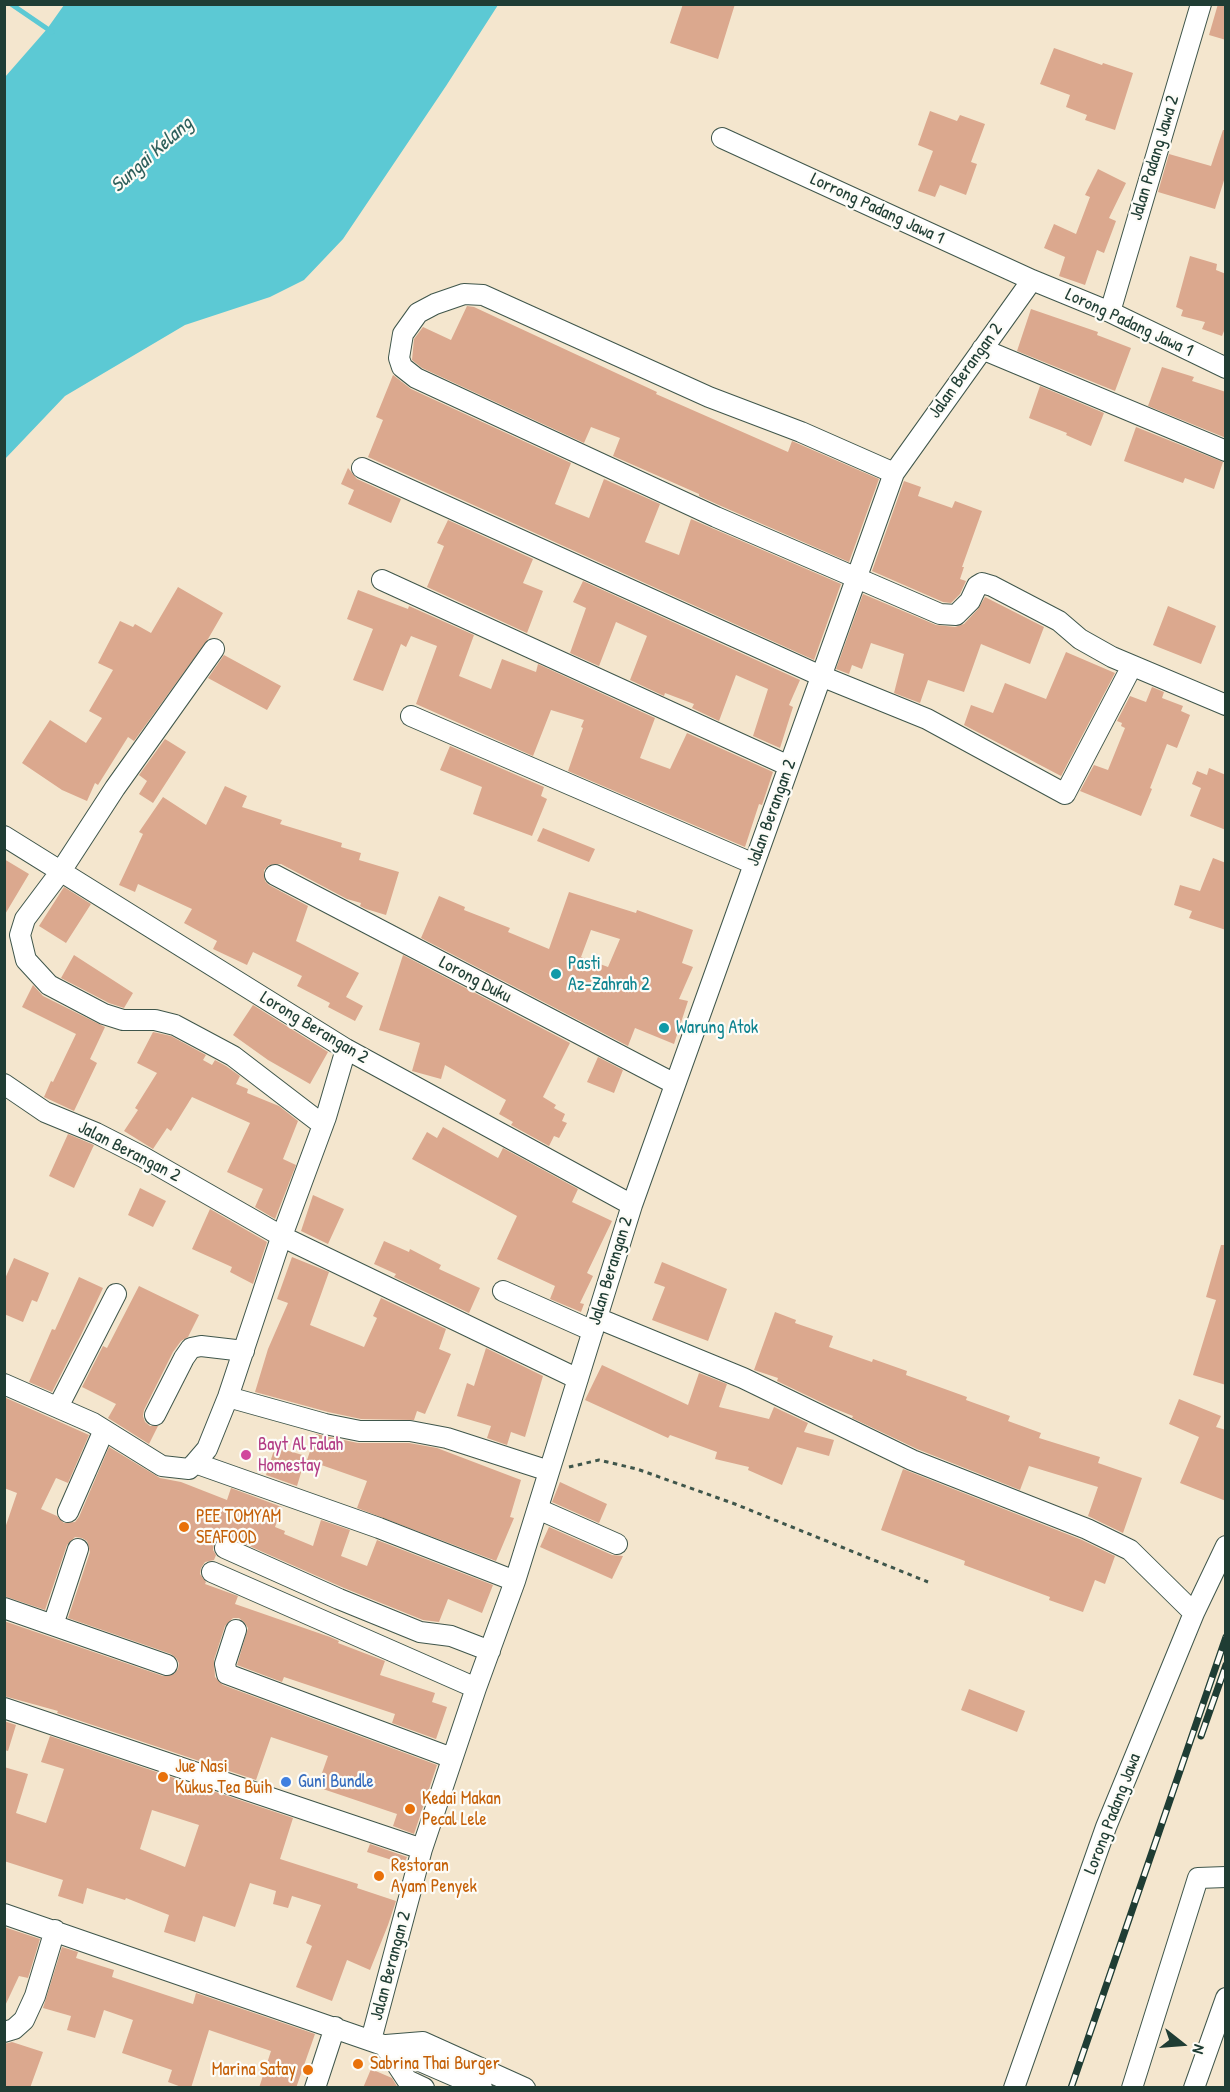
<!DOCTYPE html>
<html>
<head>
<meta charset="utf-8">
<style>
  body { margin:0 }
  #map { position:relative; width:1230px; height:2092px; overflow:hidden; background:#f4e6ce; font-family:"Patrick Hand",sans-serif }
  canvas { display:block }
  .frame { position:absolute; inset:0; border:6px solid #1f3d34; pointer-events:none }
  .north { position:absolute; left:1152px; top:2014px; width:60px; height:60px; -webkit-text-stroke:4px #fdfcf7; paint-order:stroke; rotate:107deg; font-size:16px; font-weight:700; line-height:24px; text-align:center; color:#1f3d34 }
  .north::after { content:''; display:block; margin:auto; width:21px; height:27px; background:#1f3d34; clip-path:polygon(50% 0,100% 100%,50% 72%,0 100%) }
</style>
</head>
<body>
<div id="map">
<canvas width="1230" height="2092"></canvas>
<div class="frame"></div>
<div class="north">N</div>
</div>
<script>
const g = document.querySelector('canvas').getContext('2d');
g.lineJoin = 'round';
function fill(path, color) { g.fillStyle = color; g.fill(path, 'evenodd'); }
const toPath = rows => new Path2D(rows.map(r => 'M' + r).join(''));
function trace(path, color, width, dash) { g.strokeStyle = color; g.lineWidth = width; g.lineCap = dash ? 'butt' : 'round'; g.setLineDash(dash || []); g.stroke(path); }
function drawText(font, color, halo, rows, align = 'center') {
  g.font = font + ' "Patrick Hand",sans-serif'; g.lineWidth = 4.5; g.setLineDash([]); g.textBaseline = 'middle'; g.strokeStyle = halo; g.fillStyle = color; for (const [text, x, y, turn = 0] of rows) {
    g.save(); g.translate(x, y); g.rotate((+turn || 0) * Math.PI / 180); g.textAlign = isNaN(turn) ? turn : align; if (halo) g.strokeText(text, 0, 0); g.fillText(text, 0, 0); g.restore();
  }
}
fill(toPath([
  [64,5,498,5,446,86,343,239,304,280,270,297,185,325,65,396,5,459,5,77,47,29]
]), '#5cc9d4');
trace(toPath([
  [11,4,52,32]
]), '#5cc9d4', 5);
fill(toPath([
  [683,4,735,4,718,59,670,43],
  [1218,4,1226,4,1226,40,1209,35],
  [1054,48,1102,65,1103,63,1133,73,1115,130,1085,120,1087,115,1066,107,1070,95,1040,84],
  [930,111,957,121,960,115,985,124,971,162,977,164,966,195,940,185,935,197,918,191,933,151,918,145],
  [1223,130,1226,130,1226,174,1215,209,1158,192,1169,154,1211,166],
  [1098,169,1126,183,1109,218,1116,221,1104,253,1097,250,1085,285,1059,276,1065,257,1044,248,1054,224,1076,234,1090,197,1085,195],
  [1190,256,1217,264,1216,270,1226,274,1226,326,1222,336,1202,329,1205,322,1181,316,1183,310,1176,307],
  [467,306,474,307,657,392,656,394,788,452,792,441,879,479,849,562,721,506,699,496,699,494,613,456,620,438,591,427,584,443,422,368,412,360,414,339,423,327,451,340],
  [1031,309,1098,332,1097,335,1131,348,1115,391,1017,351],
  [1162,367,1194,377,1192,381,1226,392,1226,438,1148,406],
  [393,375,411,389,571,463,555,504,589,518,604,479,660,504,645,542,679,555,691,519,841,584,814,660,368,457,383,420,376,417],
  [1040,386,1104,413,1091,446,1066,435,1067,433,1029,418],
  [1136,427,1223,462,1214,489,1185,478,1183,483,1124,461],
  [348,468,357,479,401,499,391,523,348,504,354,490,341,484],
  [904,481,921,487,918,496,952,508,955,501,982,511,962,567,964,567,960,579,966,581,960,594,951,603,943,602,872,571],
  [448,520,533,559,523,583,543,591,527,633,427,587,444,546,437,543],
  [583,581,800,680,789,705,793,707,780,748,753,736,768,689,736,675,719,721,692,708,694,704,665,693,664,696,630,680,647,636,616,622,599,666,570,653,586,608,573,602],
  [178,587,223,613,208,639,134,741,128,737,98,785,95,783,87,801,62,790,22,763,50,720,86,743,102,718,89,711,113,670,98,663,120,621,133,627,135,624,151,633],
  [358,590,408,609,409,606,474,635,459,676,491,689,502,659,536,672,538,664,655,718,640,758,670,769,687,733,773,772,762,805,759,804,745,847,568,771,583,728,581,727,584,720,551,710,533,756,416,704,437,646,411,636,406,647,401,644,383,691,353,680,373,629,347,619],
  [863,594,936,625,955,627,964,624,978,609,985,597,1044,627,1030,664,981,644,964,692,928,680,920,703,894,693,904,654,871,643,862,669,852,665,849,674,836,669],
  [1168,606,1216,626,1201,664,1153,645],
  [1066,652,1115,673,1061,776,964,725,971,705,993,713,1005,683,1046,699],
  [224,655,281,686,267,710,208,678],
  [1152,687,1164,692,1162,698,1183,706,1181,711,1190,715,1177,748,1167,744,1150,788,1152,789,1141,816,1080,791,1094,765,1108,770,1125,728,1121,726,1122,723,1117,721,1130,696,1146,702],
  [165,739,186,752,153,803,139,794,147,781,139,775],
  [450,746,544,787,541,796,547,799,532,836,473,814,482,787,440,770],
  [1209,768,1226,775,1226,830,1190,816,1201,788,1192,784,1197,771,1207,775],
  [225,786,247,796,242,807,282,820,280,824,342,843,341,847,361,853,359,860,399,872,386,915,366,909,360,906,361,903,347,899,281,864,269,865,264,870,265,881,269,885,308,906,296,941,359,973,346,997,363,1006,355,1021,328,1007,330,1003,297,986,302,976,253,952,247,965,213,949,217,941,184,923,192,909,138,884,135,892,119,885,143,834,139,832,163,797,206,825],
  [543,828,595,849,589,862,537,841],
  [1213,858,1226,863,1226,930,1189,918,1192,911,1174,905,1180,885,1200,891],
  [4,859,29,874,4,916],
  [64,887,91,904,66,943,39,926],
  [569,892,636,913,637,910,693,930,682,963,693,967,679,999,688,1001,674,1044,635,1028,628,1046,421,938,439,896,465,907,464,910,510,928,508,932,549,949],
  [591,930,620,939,608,967,581,957],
  [74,955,133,993,124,1008,109,1003,61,978],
  [403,955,570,1043,543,1097,556,1105,554,1108,565,1114,562,1121,567,1123,559,1138,554,1136,549,1146,511,1125,513,1122,499,1114,506,1100,445,1065,441,1079,412,1071,420,1043,379,1030],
  [33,985,43,996,105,1027,90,1059,97,1063,74,1111,44,1097,51,1081,53,1082,76,1034,22,1007],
  [253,1005,328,1052,310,1084,268,1060,233,1035],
  [153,1032,171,1036,206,1055,203,1060,212,1065,215,1060,226,1066,240,1076,236,1084,248,1089,247,1093,279,1106,298,1121,283,1159,296,1165,275,1219,255,1207,263,1189,227,1172,250,1123,192,1097,171,1131,167,1128,153,1149,124,1131,138,1110,135,1108,157,1073,137,1063],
  [598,1057,623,1070,614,1093,587,1082],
  [443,1127,498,1158,503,1148,578,1189,572,1202,612,1221,587,1273,593,1276,580,1303,584,1304,581,1312,550,1299,555,1286,497,1259,517,1216,412,1159,427,1132,437,1138],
  [68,1134,94,1145,74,1188,49,1176],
  [140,1188,166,1201,153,1227,128,1215],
  [313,1195,344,1209,328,1244,301,1231],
  [210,1209,267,1242,253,1284,230,1272,232,1267,192,1249],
  [384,1241,409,1252,410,1249,441,1265,439,1269,480,1288,469,1313,394,1277,396,1274,374,1264],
  [1221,1245,1226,1245,1226,1385,1193,1375,1216,1300,1206,1297],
  [292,1257,329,1272,310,1325,364,1347,377,1318,373,1316,381,1298,446,1329,439,1349,451,1354,425,1414,417,1411,414,1420,361,1419,328,1412,255,1392,268,1349,288,1303,277,1299],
  [14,1258,49,1273,37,1302,32,1300,23,1322,4,1314,4,1281],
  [662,1262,727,1289,708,1341,652,1320,665,1287,654,1283],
  [79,1277,103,1288,81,1335,52,1392,29,1382,52,1329,55,1330],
  [139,1286,199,1315,188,1337,181,1341,173,1352,144,1410,143,1416,145,1422,150,1426,158,1426,149,1444,108,1418,116,1404,82,1387,103,1346,107,1348],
  [775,1312,796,1320,795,1323,833,1336,829,1347,872,1362,873,1359,907,1371,906,1375,967,1397,966,1400,1010,1416,1008,1421,1041,1433,1039,1438,1100,1457,1098,1463,1142,1478,1123,1533,1088,1516,1098,1487,1029,1466,1020,1490,917,1449,852,1418,853,1416,833,1408,777,1381,778,1378,754,1370],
  [486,1348,543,1376,525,1437,511,1432,507,1445,487,1438,491,1426,457,1416,467,1383,474,1386],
  [602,1365,688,1405,699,1373,727,1384,719,1407,769,1419,774,1407,808,1423,804,1432,834,1440,829,1456,797,1447,782,1485,748,1470,749,1467,715,1459,717,1452,670,1435,668,1438,585,1400],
  [4,1397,89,1435,68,1483,56,1478,41,1509,57,1516,64,1523,75,1522,79,1517,109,1447,160,1478,181,1482,227,1500,231,1488,282,1507,275,1527,285,1531,284,1534,313,1546,321,1520,350,1530,341,1556,367,1566,377,1540,493,1585,482,1613,448,1599,439,1622,423,1620,344,1588,229,1537,223,1536,218,1539,214,1544,213,1550,216,1555,214,1560,205,1562,201,1568,200,1574,206,1582,205,1584,238,1596,235,1604,330,1637,339,1641,338,1643,385,1661,380,1675,435,1693,432,1702,447,1707,436,1739,392,1723,395,1714,284,1677,282,1682,237,1665,248,1628,244,1622,239,1618,233,1618,225,1626,214,1660,215,1677,223,1685,437,1765,414,1834,393,1826,397,1814,317,1787,328,1756,271,1737,256,1780,57,1713,58,1711,4,1696,4,1621,163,1676,174,1674,178,1669,179,1663,176,1658,171,1654,68,1618,90,1552,87,1541,82,1538,75,1537,67,1545,45,1610,4,1596,4,1531,17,1493,4,1488],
  [1179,1399,1221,1416,1216,1427,1226,1430,1226,1501,1180,1483,1199,1437,1169,1424],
  [316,1434,358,1443,409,1443,437,1448,521,1480,510,1517,514,1518,496,1561,357,1508,367,1481,307,1460],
  [275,1447,306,1456,297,1486,266,1475],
  [903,1469,1082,1540,1115,1556,1105,1584,1095,1580,1083,1612,1049,1600,1050,1597,964,1565,965,1561,881,1530],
  [560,1482,607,1504,599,1523,552,1502],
  [549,1527,612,1555,623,1556,612,1579,540,1547],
  [969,1689,1025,1711,1017,1732,961,1710],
  [4,1721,16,1725,8,1751,4,1750],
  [50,1736,293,1818,280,1859,358,1884,357,1888,396,1901,388,1925,370,1970,347,1960,332,2001,296,1987,312,1946,306,1943,321,1905,292,1896,288,1908,273,1904,276,1891,250,1883,235,1927,203,1916,195,1942,164,1932,169,1915,126,1898,125,1900,87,1888,83,1904,58,1896,63,1880,4,1861,4,1767,28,1774,16,1813,46,1823,64,1769,41,1762],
  [152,1810,199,1825,185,1867,140,1849],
  [370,1844,407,1857,404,1864,367,1852],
  [4,1927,40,1939,28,1978,19,1976,4,2008],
  [62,1947,78,1952,76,1958,114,1970,112,1977,193,2004,196,1993,315,2034,296,2088,259,2088,271,2051,209,2030,191,2088,184,2088,168,2082,172,2070,122,2053,133,2020,104,2010,95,2038,67,2030,71,2016,43,2008],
  [12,2042,43,2052,30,2088,4,2088,4,2044],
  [371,2069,392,2078,398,2088,363,2088]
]), '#dba88e');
const minor = toPath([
  [722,138,1032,280,1110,312,1226,368],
  [1110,312,1201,4],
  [982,349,1226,451],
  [362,468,821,676,927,719,1065,794,1132,666],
  [894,473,801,432,709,397,483,295,464,294,435,304,418,313,403,334,399,358,402,367,416,378,716,517,940,614,956,615,970,601,977,586,982,583,992,586,1059,621,1080,639,1112,657,1226,705],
  [382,580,789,766],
  [214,649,115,788,61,871,25,919,20,935,26,960,49,985,104,1014,123,1020,155,1020,175,1025,233,1056,323,1125],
  [411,716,754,864],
  [4,836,346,1049,632,1205],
  [275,875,675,1084],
  [4,1084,45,1112,96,1133,143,1157,283,1237,578,1379],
  [503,1291,593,1331],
  [597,1318,743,1378,912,1460,1087,1529,1130,1550,1194,1613],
  [4,1384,93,1423,162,1466,189,1469,195,1463,207,1449,228,1397,279,1244,326,1117,346,1049],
  [228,1397,325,1424,360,1431,410,1431,447,1438,549,1471],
  [58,1407,116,1294],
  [155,1415,184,1358,191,1348,201,1346,244,1351],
  [195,1463,379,1528,515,1581],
  [538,1509,617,1544],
  [68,1512,104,1430],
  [225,1548,339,1599,420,1632,451,1636,490,1651],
  [212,1572,476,1688],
  [4,1608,167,1665],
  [53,1625,78,1549],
  [236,1630,225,1664,227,1674,452,1758],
  [4,1708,422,1849],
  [4,1914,383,2045,482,2088],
  [4,2032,14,2029,24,2020,35,1996,55,1930],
  [371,2040,422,1849,476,1688,515,1581,632,1205,894,473,1032,280],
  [384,2045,407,2080,424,2088],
  [386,2045,423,2042,525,2088],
  [315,2088,335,2027],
  [1014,2088,1106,1827,1194,1613,1226,1546],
  [1132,2088,1198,1878,1226,1877],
  [1194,2088,1226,1998]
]);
trace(minor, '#3f564b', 22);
trace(toPath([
  [569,1467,599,1460,637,1469,735,1504,928,1582]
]), '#3f564b', 3, [4.5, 4.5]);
trace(minor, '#fff', 20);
const rail = toPath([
  [1201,1736,1226,1665],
  [1071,2088,1226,1637]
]);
trace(rail, '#1f3d34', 7);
trace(rail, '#fdfcf7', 4.5, [14]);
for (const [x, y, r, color] of [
  [556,974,6,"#0f9aa8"],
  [664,1028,6,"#0f9aa8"],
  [246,1455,6,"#d1479c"],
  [184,1527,6,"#e8710a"],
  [163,1777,6,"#e8710a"],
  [286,1782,6,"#3f7fe0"],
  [410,1809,6,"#e8710a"],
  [379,1876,6,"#e8710a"],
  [358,2064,6,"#e8710a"],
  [308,2070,6,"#e8710a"]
]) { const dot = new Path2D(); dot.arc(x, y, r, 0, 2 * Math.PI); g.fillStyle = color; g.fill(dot); trace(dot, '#fdfcf7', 2); }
drawText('18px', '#1f3d34', '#fdfcf7', [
  ["Jalan Padang Jawa 2",1155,158,-73],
  ["Lorrong Padang Jawa 1",877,209,25],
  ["Lorong Padang Jawa 1",1129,323,25],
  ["Jalan Berangan 2",966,371,-54],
  ["Jalan Berangan 2",772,813,-70],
  ["Lorong Duku",475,980,28],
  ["Lorong Berangan 2",314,1028,31],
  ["Jalan Berangan 2",129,1152,27],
  ["Jalan Berangan 2",611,1271,-73],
  ["Lorong Padang Jawa",1113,1814,-69],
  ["Jalan Berangan 2",391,1966,-75]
]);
drawText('18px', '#0d838f', '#fdfcf7', [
  ["Pasti",568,964],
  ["Az-Zahrah 2",568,985],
  ["Warung Atok",676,1028]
], 'left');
drawText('18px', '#b23c85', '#fdfcf7', [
  ["Bayt Al Falah",258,1445],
  ["Homestay",258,1466]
], 'left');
drawText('18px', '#c56008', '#fdfcf7', [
  ["PEE TOMYAM",196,1517],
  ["SEAFOOD",196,1538],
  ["Jue Nasi",175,1767],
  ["Kukus Tea Buih",175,1788],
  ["Kedai Makan",422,1799],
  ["Pecal Lele",422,1820],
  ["Restoran",391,1866],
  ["Ayam Penyek",391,1887],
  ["Sabrina Thai Burger",370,2064],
  ["Marina Satay",296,2070,"right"]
], 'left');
drawText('18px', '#366cbe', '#fdfcf7', [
  ["Guni Bundle",298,1782]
], 'left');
drawText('italic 20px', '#2e605c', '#fdfcf7', [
  ["Sungai Kelang",152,155,-42]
]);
</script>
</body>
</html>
